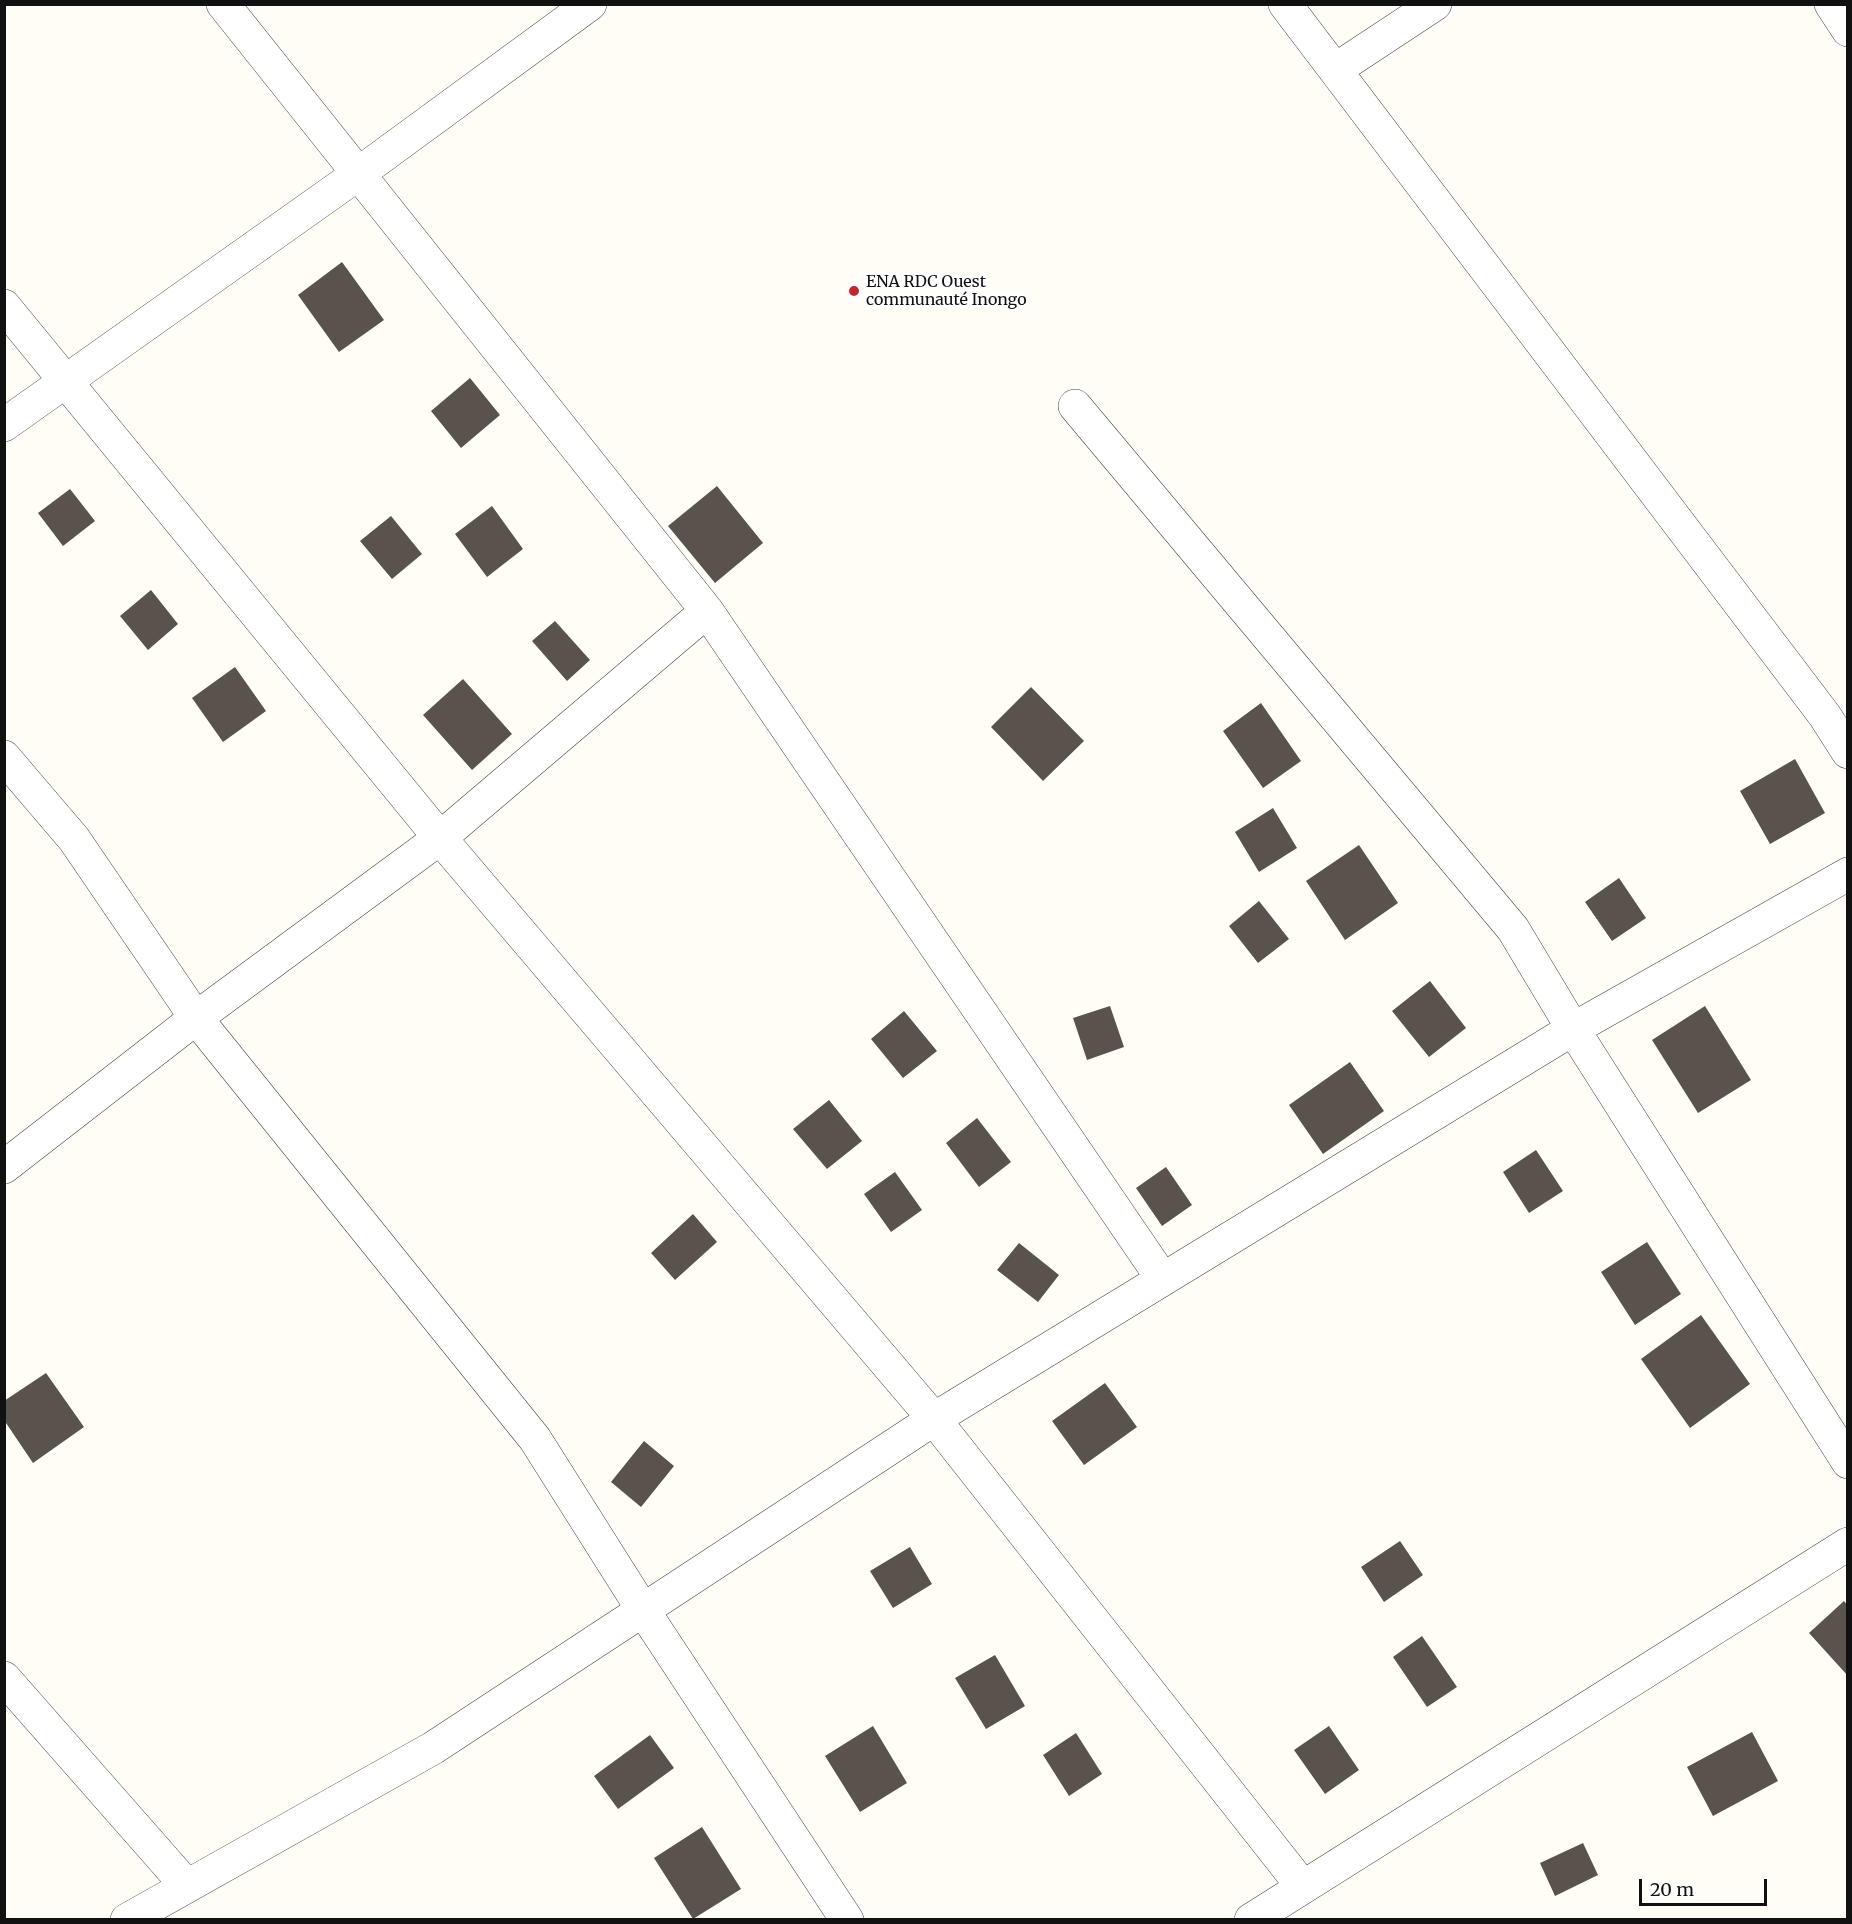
<!DOCTYPE html>
<html>
<head>
<meta charset="utf-8">
<style>
  body { margin:0 }
  #map { position:relative; width:1852px; height:1924px; overflow:hidden; background:#fffdf5; font-family:Merriweather,serif }
  canvas { display:block }
  .frame { position:absolute; inset:0; border:6px solid #111; pointer-events:none }
  .scale { position:absolute; left:1639px; top:1879px; width:128px; height:27px; box-sizing:border-box; border:3px solid #111; border-top:0; padding-left:8px; font-size:18px; line-height:21px; white-space:nowrap; color:#111; -webkit-text-stroke:4px #fff; paint-order:stroke }
</style>
</head>
<body>
<div id="map">
<canvas width="1852" height="1924"></canvas>
<div class="frame"></div>
<div class="scale">20 m</div>
</div>
<script>
const g = document.querySelector('canvas').getContext('2d');
g.lineJoin = 'round';
function fill(path, color) { g.fillStyle = color; g.fill(path, 'evenodd'); }
const toPath = rows => new Path2D(rows.map(r => 'M' + r).join(''));
function trace(path, color, width, dash) { g.strokeStyle = color; g.lineWidth = width; g.lineCap = dash ? 'butt' : 'round'; g.setLineDash(dash || []); g.stroke(path); }
function drawText(font, color, halo, rows, align = 'center') {
  g.font = font + ' Merriweather,serif'; g.lineWidth = 6; g.setLineDash([]); g.textBaseline = 'middle'; g.strokeStyle = halo; g.fillStyle = color; for (const [text, x, y, turn = 0] of rows) {
    g.save(); g.translate(x, y); g.rotate((+turn || 0) * Math.PI / 180); g.textAlign = isNaN(turn) ? turn : align; if (halo) g.strokeText(text, 0, 0); g.fillText(text, 0, 0); g.restore();
  }
}
fill(toPath([
  [342,262,384,320,339,352,298,295],
  [470,378,500,415,461,448,431,411],
  [717,486,763,543,715,583,668,526],
  [70,489,95,521,63,546,38,513],
  [492,506,523,549,487,577,455,534],
  [391,516,422,554,392,579,360,541],
  [151,590,178,624,148,650,120,616],
  [555,621,590,660,567,681,532,641],
  [235,667,266,711,223,742,192,698],
  [463,679,512,734,472,770,423,715],
  [1031,687,1084,741,1043,781,991,727],
  [1261,703,1301,761,1263,788,1223,731],
  [1795,759,1825,813,1770,844,1740,791],
  [1273,808,1297,848,1259,872,1235,832],
  [1359,845,1398,903,1345,940,1306,881],
  [1619,878,1646,918,1612,941,1585,902],
  [1259,901,1289,939,1258,963,1229,926],
  [1430,981,1466,1028,1429,1057,1392,1011],
  [1110,1006,1124,1047,1087,1060,1073,1018],
  [1705,1006,1751,1080,1698,1113,1652,1040],
  [904,1011,937,1051,903,1078,871,1039],
  [1350,1062,1384,1111,1323,1154,1289,1105],
  [829,1100,862,1141,827,1169,793,1129],
  [977,1118,1011,1162,979,1187,946,1143],
  [1536,1150,1563,1191,1529,1213,1503,1172],
  [1166,1167,1192,1205,1162,1226,1136,1188],
  [895,1172,922,1210,891,1232,864,1194],
  [693,1214,717,1242,675,1280,651,1253],
  [1647,1242,1681,1294,1635,1325,1601,1272],
  [1019,1243,1059,1275,1038,1302,997,1270],
  [1701,1315,1750,1384,1690,1428,1641,1359],
  [46,1373,84,1427,33,1463,4,1420,4,1401],
  [1105,1383,1137,1427,1084,1465,1052,1421],
  [644,1441,674,1466,641,1507,611,1482],
  [1400,1541,1423,1575,1384,1602,1361,1567],
  [910,1547,932,1584,893,1608,870,1571],
  [1844,1601,1848,1606,1848,1676,1809,1633],
  [1422,1636,1457,1687,1427,1707,1393,1657],
  [995,1655,1025,1706,986,1729,955,1678],
  [873,1726,907,1783,860,1812,825,1756],
  [1329,1726,1359,1770,1325,1794,1294,1750],
  [1752,1732,1778,1781,1713,1816,1687,1767],
  [1076,1733,1102,1774,1069,1796,1043,1755],
  [650,1735,674,1768,618,1809,594,1776],
  [702,1827,741,1889,693,1919,654,1858],
  [1583,1843,1598,1875,1555,1896,1540,1863]
]), '#5a524d');
const minor = toPath([
  [223,4,707,611,1162,1278],
  [1285,4,1825,716,1848,752],
  [1831,4,1848,30],
  [1335,70,1435,4],
  [4,306,440,838,934,1419,1303,1887],
  [1075,406,1513,929,1573,1029,1848,1462],
  [4,425,358,174,590,4],
  [4,757,74,839,196,1018,535,1439,643,1610,847,1920],
  [4,1167,196,1018,440,838,707,611],
  [4,1678,187,1886],
  [127,1920,433,1748,934,1419,1573,1029,1848,874],
  [1251,1920,1848,1544]
]);
trace(minor, '#444', 34);
trace(minor, '#fff', 33);
for (const [x, y, r, color] of [
  [854,291,6,"#c4262e"]
]) { const dot = new Path2D(); dot.arc(x, y, r, 0, 2 * Math.PI); g.fillStyle = color; g.fill(dot); trace(dot, '#fff', 2); }
drawText('16px', '#111', '#fff', [
  ["ENA RDC Ouest",866,282],
  ["communauté Inongo",866,300]
], 'left');
</script>
</body>
</html>
